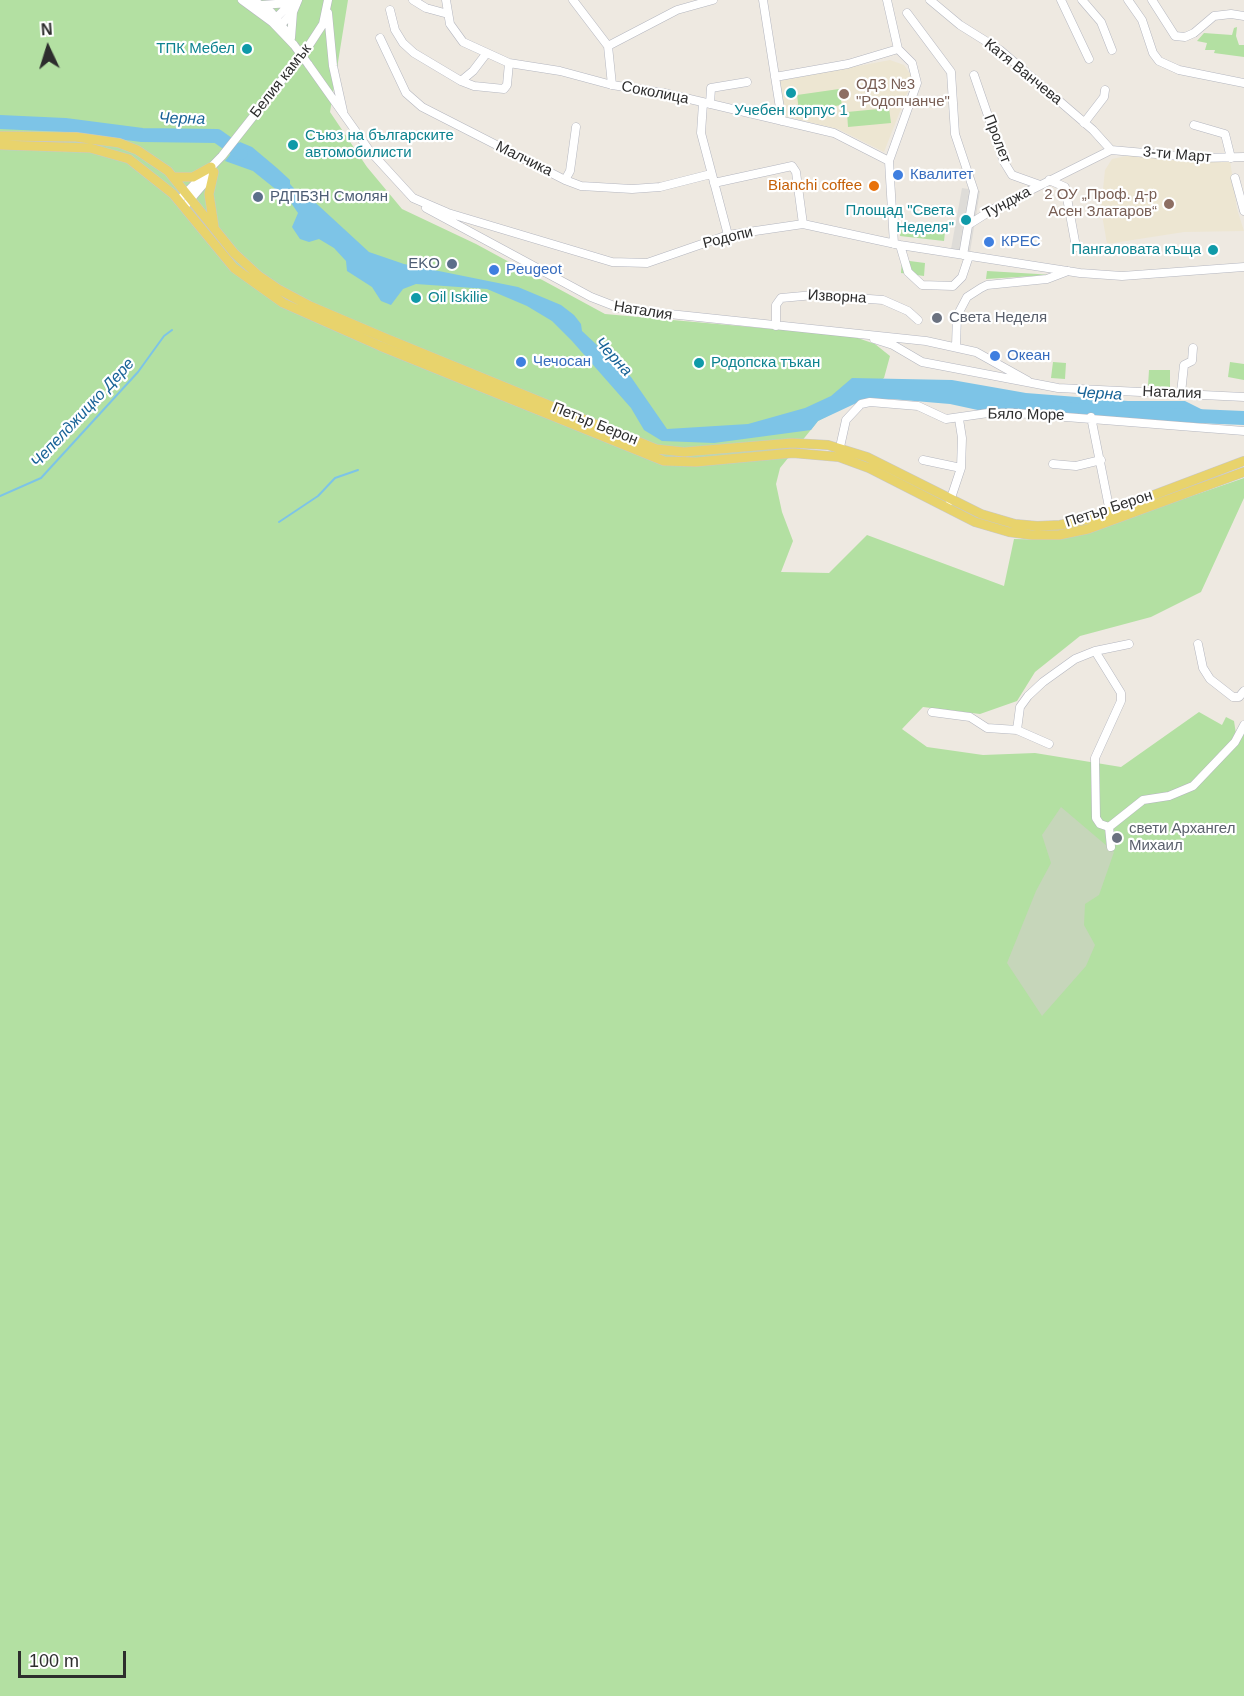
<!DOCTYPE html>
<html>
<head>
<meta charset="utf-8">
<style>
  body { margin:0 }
  #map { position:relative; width:1244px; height:1696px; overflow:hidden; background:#eee9e1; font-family:Helvetica,sans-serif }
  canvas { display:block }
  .north { position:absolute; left:18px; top:18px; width:60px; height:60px; -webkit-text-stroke:4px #fff; paint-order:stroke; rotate:356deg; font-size:16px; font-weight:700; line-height:24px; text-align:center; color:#2d2d2d }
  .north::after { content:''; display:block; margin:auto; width:21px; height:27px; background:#2d2d2d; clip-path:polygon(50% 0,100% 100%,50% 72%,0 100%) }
  .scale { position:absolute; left:18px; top:1651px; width:108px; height:27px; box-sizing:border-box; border:3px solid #2d2d2d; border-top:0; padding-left:8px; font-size:18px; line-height:21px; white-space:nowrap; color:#2d2d2d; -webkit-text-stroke:4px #fff; paint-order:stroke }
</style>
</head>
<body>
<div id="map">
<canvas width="1244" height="1696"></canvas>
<div class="north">N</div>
<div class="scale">100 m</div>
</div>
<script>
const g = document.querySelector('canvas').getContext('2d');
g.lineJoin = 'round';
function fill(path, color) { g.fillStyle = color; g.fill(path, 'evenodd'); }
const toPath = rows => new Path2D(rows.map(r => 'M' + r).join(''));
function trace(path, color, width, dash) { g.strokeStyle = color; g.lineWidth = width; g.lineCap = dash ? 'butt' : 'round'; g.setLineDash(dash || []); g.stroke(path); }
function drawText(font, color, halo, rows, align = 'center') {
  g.font = font + ' Helvetica,sans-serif'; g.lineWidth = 4.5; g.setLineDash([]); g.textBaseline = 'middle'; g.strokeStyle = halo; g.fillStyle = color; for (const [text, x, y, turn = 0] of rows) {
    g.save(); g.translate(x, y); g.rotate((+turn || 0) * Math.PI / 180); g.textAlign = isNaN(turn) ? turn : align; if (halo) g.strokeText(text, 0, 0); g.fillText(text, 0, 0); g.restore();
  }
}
fill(toPath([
  [890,60,904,65,913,78,884,152,838,129,784,116,779,81],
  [1131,155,1230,160,1237,209,1244,231,1184,232,1107,244,1101,209,1105,170,1112,159]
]), '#ede6d2');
fill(toPath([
  [0,0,348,0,330,112,367,167,402,209,476,244,605,314,852,336,875,344,890,356,884,378,843,408,818,421,780,468,776,484,782,512,793,541,781,572,829,573,867,535,1004,586,1014,539,1053,540,1087,532,1244,478,1244,498,1201,592,1151,617,1080,636,1035,672,1017,701,980,714,923,707,902,729,927,747,983,755,1035,753,1121,767,1199,712,1222,725,1226,717,1234,721,1236,734,1244,730,1244,1696,0,1696],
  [1237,27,1236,36,1239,45,1244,45,1244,57,1214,53,1215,50,1205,50,1207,43,1197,41,1204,33,1232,35,1234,28],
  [839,89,842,105,799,111,797,95],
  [889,108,891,123,848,127,847,112],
  [901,227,945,232,944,241,900,236],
  [902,260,925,263,924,276,901,273],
  [987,271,1038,274,1049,275,986,279],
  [1053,362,1066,363,1065,379,1051,378],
  [1230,362,1244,364,1244,380,1228,377],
  [1149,370,1170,370,1170,387,1148,386]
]), '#b3e0a2');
fill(toPath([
  [1061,807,1114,852,1099,895,1085,904,1084,925,1095,945,1086,966,1042,1016,1007,963,1036,891,1051,863,1042,835]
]), '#c6d6ba');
fill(toPath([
  [962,188,980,191,970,252,951,249]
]), '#dedcd8');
fill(toPath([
  [240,142,252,147,277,168,290,180,290,184,299,194,306,194,369,252,404,264,518,287,561,305,574,315,581,324,582,331,631,377,667,429,748,424,805,408,831,396,852,378,952,380,1026,393,1128,401,1185,401,1205,411,1170,414,1037,403,1020,410,987,412,950,404,891,399,865,399,818,421,811,430,714,443,662,441,644,430,631,408,572,341,552,321,527,306,487,289,416,284,403,289,391,305,381,301,372,287,347,271,346,261,334,248,319,239,309,242,300,239,292,227,298,213,289,200,253,171,225,161]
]), '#7dc4e7');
trace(toPath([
  [0,496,41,478,138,372,164,336,172,330],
  [279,522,318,496,335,478,358,470]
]), '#7dc4e7', 2);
trace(toPath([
  [0,122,65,125,142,135,217,136,241,153],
  [1011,405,1100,412,1244,418]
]), '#7dc4e7', 14);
const minor = toPath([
  [242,0,272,22,294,45],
  [253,0,271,12,288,34],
  [413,0,426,8,448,14],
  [446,0,450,24,463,42,509,63,560,71,612,85,664,93,834,133,889,161],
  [573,0,608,46,612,85],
  [763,0,782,121],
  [887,0,898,49,912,63,917,83,889,161,894,244],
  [930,0,960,25,1000,50,1093,130,1111,150],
  [1061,0,1089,59],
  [1082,0,1101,22,1112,50],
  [1128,0,1142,20,1153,53,1159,61,1179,70,1244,83],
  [1152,0,1175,36,1185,37,1194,33,1214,16,1231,14,1244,16],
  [262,5,289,3],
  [390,10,395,30,403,43,414,53,461,81,474,86,504,89,507,85,509,63],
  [328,13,333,66,343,111],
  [907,13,951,72,955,134,974,191,963,255],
  [273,21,294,0],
  [279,27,293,12,298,0],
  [291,38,293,12],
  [380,38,406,93,422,107,565,180,581,186,632,189,660,187,711,174],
  [608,46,677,10,713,0],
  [308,64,369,150,413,198,448,213,612,262,647,263,728,235,803,224,900,245,1080,273,1122,276,1244,267],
  [974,75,1004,162,1012,175,1040,185],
  [775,77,848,64,898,49],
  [461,81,473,71,486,54],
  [703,103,701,133,728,235],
  [710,104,711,88,747,82],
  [1084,123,1104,97,1105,90],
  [1194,125,1225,134,1231,158],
  [1235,178,1244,211],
  [565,180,570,171,576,127],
  [1049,180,1065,187,1076,247],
  [714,183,792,166,796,172,803,224],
  [183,196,222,156,308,47,323,24,328,0],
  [184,207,213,173],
  [426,208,591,297,622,309,926,341,976,352,1028,381],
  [968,225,995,208,1111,150,1201,158,1244,157],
  [900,245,908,272,922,285,953,286,962,277,969,256],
  [776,326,776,305,781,298,814,295,883,300,908,311,918,320],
  [874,339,893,345,922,362,1058,388,1244,397],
  [956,346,957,316,967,297,981,288,987,285,1047,279,1068,271],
  [1181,393,1184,365,1192,361,1193,348],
  [1091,417,1110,512],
  [840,447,846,420,861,404,870,402,918,406,946,419,988,413,1015,413,1244,431],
  [923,460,961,468],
  [1053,464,1076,466,1101,460],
  [950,501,961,468,962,438,959,419],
  [1198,644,1203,668,1210,679,1233,697,1239,697,1244,691],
  [1095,651,1129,644],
  [932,712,970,717,987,728,1017,730,1049,744],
  [1017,730,1020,707,1028,696,1043,682,1075,659,1095,651,1121,693,1121,701,1095,758,1096,818,1100,824,1109,827,1111,847],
  [1109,827,1143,800,1169,796,1193,786,1235,742,1244,725]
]);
const major = toPath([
  [0,136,76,137,119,143,137,150,168,171,234,253,259,276,278,289,310,306,385,338,656,449,684,452,792,443,828,445,867,457,981,514,1015,524,1037,526,1060,525,1093,518,1244,461],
  [0,145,90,148,129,159,173,194,234,268,283,303,380,346,664,461,696,462,793,453,839,457,869,468,975,522,1009,532,1032,535,1059,535,1088,529,1244,472],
  [173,177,193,177,211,167],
  [214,226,209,194,214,172]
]);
trace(minor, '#b4b6bf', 9);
trace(major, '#c8c8c8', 10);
trace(minor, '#fff', 8);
trace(major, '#e8d36c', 9);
const minorBridge = toPath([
  [294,45,308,64]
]);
trace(minorBridge, '#b4b6bf', 9, []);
trace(minorBridge, '#fff', 8);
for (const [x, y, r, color] of [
  [247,49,6,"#0f9aa8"],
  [791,93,6,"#0f9aa8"],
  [844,94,6,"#8d6e63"],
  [293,145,6,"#0f9aa8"],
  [898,175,6,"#3f7fe0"],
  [874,186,6,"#e8710a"],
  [258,197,6,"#5c6f8a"],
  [1169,204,6,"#8d6e63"],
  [966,220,6,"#0f9aa8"],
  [989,242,6,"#3f7fe0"],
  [1213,250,6,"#0f9aa8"],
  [452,264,6,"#5c6f8a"],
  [494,270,6,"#3f7fe0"],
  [416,298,6,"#0f9aa8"],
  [937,318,6,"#6b7280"],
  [995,356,6,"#3f7fe0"],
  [521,362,6,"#3f7fe0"],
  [699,363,6,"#0f9aa8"],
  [1117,838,6,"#6b7280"]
]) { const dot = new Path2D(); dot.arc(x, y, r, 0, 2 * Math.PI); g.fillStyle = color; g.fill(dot); trace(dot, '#fff', 2); }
drawText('15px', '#0d838f', '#fff', [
  ["ТПК Мебел",235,49],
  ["Учебен корпус 1",791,111,"center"],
  ["Съюз на българските",305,136,"left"],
  ["автомобилисти",305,153,"left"],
  ["Площад \"Света",954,211],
  ["Неделя\"",954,228],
  ["Пангаловата къща",1201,250],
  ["Oil Iskilie",428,298,"left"],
  ["Родопска тъкан",711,363,"left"]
], 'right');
drawText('15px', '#2d2d2d', '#fff', [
  ["Катя Ванчева",1023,72,39],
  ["Белия камък",281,81,-52],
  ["Соколица",655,93,11],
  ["Пролет",997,139,69],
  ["3-ти Март",1177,155,5],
  ["Малчика",524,159,26],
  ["Тунджа",1007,203,-28],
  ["Родопи",728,238,-14],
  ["Изворна",837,297,3],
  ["Наталия",643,311,9],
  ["Наталия",1172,393,2],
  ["Бяло Море",1026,415,1],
  ["Петър Берон",595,424,22],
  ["Петър Берон",1109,509,-18]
]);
drawText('15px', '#785e54', '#fff', [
  ["ОДЗ №3",856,85],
  ["\"Родопчанче\"",856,102],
  ["2 ОУ „Проф. д-р",1157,195,"right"],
  ["Асен Златаров“",1157,212,"right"]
], 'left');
drawText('15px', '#366cbe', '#fff', [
  ["Квалитет",910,175],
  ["КРЕС",1001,242],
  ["Peugeot",506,270],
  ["Океан",1007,356],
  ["Чечосан",533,362]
], 'left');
drawText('15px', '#c56008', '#fff', [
  ["Bianchi coffee",862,186]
], 'right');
drawText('15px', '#4e5e75', '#fff', [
  ["РДПБЗН Смолян",270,197],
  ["EKO",440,264,"right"]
], 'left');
drawText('15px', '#5b616d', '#fff', [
  ["Света Неделя",949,318],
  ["свети Архангел",1129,829],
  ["Михаил",1129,846]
], 'left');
drawText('italic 16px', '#186397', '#fff', [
  ["Черна",182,119,1],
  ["Черна",613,357,47],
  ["Черна",1099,394,3],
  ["Чепелджицко Дере",83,413,-47]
]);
</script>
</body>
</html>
